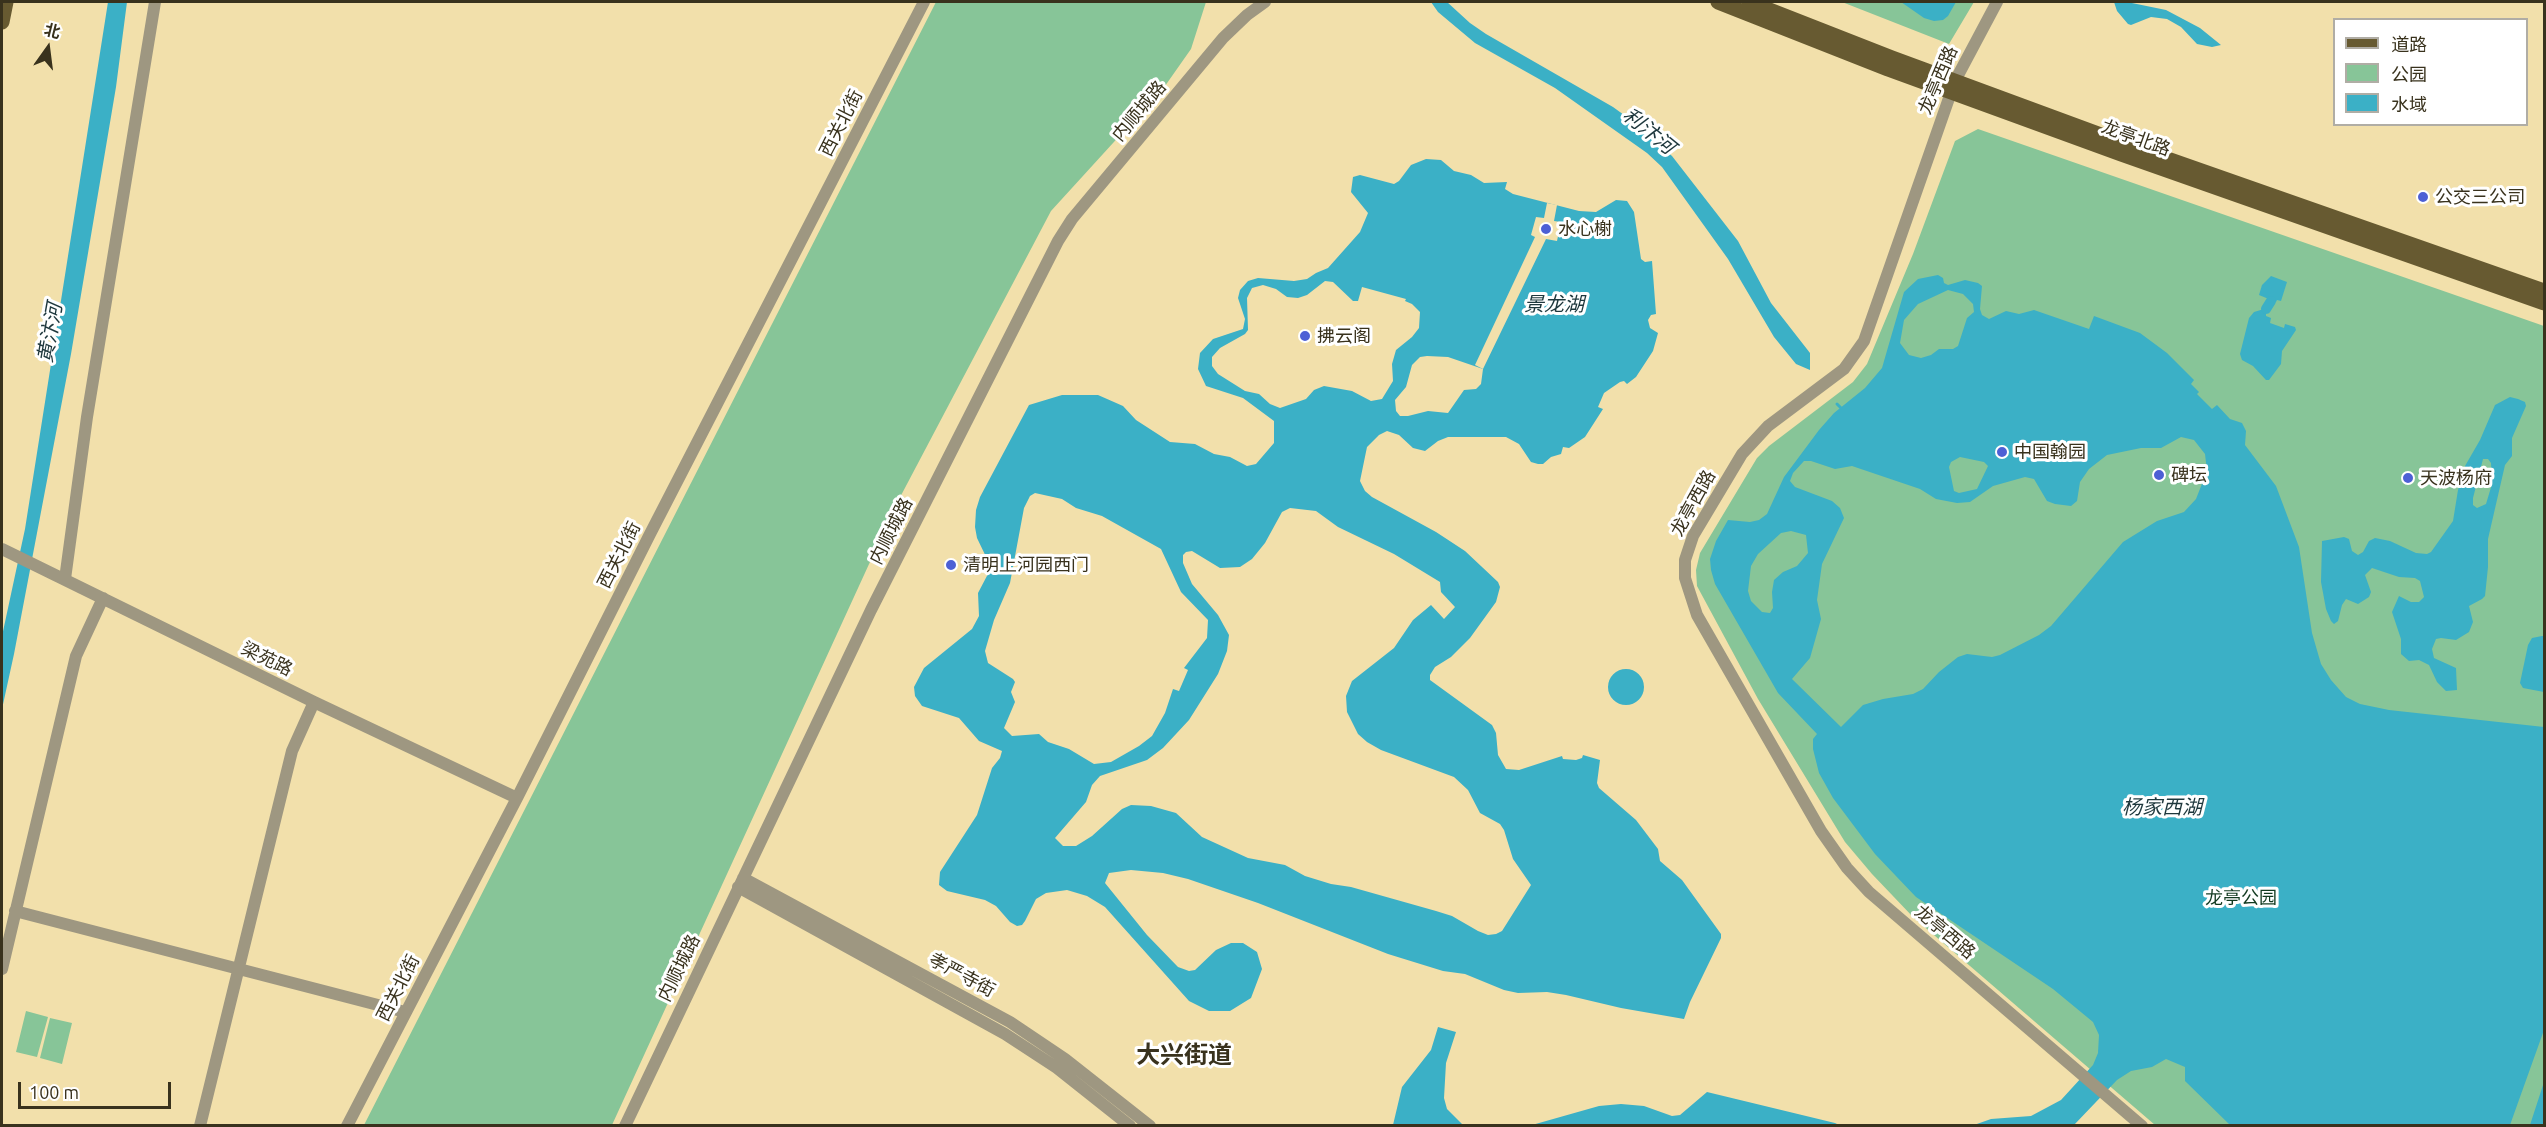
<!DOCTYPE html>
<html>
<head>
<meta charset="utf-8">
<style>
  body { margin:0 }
  #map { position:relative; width:2546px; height:1127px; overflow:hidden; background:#f2e0ab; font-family:Ubuntu,"Noto Sans SC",sans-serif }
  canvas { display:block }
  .frame { position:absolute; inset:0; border:3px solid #39321d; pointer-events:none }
  .legend { position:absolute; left:2333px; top:18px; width:195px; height:108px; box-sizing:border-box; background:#fff; border:2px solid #b0ada5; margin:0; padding:8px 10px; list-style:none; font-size:18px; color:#39321d }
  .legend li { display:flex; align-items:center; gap:12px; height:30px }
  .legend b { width:30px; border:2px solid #b0ada5 }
  .north { position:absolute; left:18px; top:18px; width:60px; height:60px; -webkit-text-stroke:4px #fff; paint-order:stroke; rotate:14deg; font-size:16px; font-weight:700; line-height:24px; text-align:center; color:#39321d }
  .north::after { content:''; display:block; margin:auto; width:21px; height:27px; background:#39321d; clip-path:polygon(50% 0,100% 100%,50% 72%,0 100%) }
  .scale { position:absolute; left:18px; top:1082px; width:153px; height:27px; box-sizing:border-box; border:3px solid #39321d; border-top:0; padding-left:8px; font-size:18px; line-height:21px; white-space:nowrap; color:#39321d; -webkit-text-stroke:4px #fff; paint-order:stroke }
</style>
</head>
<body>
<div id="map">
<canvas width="2546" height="1127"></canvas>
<div class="frame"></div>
<ul class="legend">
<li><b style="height:8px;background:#675a31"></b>道路</li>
<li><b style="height:16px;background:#87c598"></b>公园</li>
<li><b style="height:16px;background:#3bb0c6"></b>水域</li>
</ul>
<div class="north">北</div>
<div class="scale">100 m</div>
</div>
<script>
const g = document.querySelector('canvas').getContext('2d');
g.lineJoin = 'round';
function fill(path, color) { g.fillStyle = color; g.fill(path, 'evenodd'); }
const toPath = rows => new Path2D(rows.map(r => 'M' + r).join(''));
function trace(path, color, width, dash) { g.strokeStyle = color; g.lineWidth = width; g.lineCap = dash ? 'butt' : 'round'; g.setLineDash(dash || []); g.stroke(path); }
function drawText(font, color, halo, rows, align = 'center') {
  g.font = font + ' Ubuntu,"Noto Sans SC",sans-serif'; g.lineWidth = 6; g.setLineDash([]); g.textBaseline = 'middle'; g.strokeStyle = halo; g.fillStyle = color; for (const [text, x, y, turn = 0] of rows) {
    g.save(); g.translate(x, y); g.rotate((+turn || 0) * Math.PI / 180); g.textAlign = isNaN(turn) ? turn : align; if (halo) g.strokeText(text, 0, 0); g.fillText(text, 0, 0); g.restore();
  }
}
fill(toPath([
  [936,2,1206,2,1191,49,1165,86,1051,211,897,503,612,1125,364,1125],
  [1842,2,1974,2,1949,44],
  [1978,129,2544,326,2544,1125,2155,1125,1913,917,1872,874,1845,842,1758,699,1697,586,1696,570,1700,553,1757,458,1769,446,1853,382,1867,364,1913,254,1955,141],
  [26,1011,48,1017,37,1057,16,1052],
  [50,1018,72,1023,62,1064,40,1058]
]), '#87c598');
fill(toPath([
  [108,2,127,2,116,87,71,354,14,654,2,709,2,636,25,529],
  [1431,2,1447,2,1470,23,1486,34,1613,107,1642,128,1672,156,1738,241,1771,303,1810,353,1810,370,1796,364,1774,337,1728,259,1662,167,1647,153,1555,88,1475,43,1438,12],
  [1901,2,1956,2,1948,16,1943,20,1934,21,1924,18],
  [2114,2,2127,2,2166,10,2200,28,2221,45,2212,47,2197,44,2181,27,2167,19,2151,17,2131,25,2128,24,2117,11],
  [1426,159,1441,160,1454,171,1471,175,1484,183,1507,182,1505,189,1513,194,1579,211,1596,212,1616,200,1627,201,1634,212,1641,259,1645,262,1652,261,1656,314,1651,315,1648,320,1650,328,1658,333,1653,351,1636,377,1627,384,1624,381,1620,382,1604,393,1598,407,1603,409,1585,437,1569,448,1563,447,1561,454,1551,457,1543,464,1538,464,1531,462,1519,444,1506,437,1448,437,1438,441,1425,451,1413,448,1399,435,1387,431,1379,435,1367,447,1360,481,1365,491,1372,497,1436,532,1465,551,1498,582,1500,587,1496,602,1470,638,1451,657,1435,667,1430,675,1430,680,1492,725,1496,733,1498,755,1506,769,1519,770,1562,756,1563,759,1576,760,1582,758,1583,755,1600,760,1597,783,1599,788,1636,820,1658,849,1660,861,1682,880,1721,934,1721,938,1690,1002,1684,1019,1621,1008,1566,995,1547,992,1518,993,1504,990,1465,974,1443,971,1388,954,1258,903,1188,879,1163,873,1131,870,1109,873,1105,883,1147,935,1178,967,1189,971,1195,970,1216,950,1231,943,1243,943,1257,952,1262,969,1251,998,1230,1011,1209,1011,1189,1001,1105,907,1087,896,1067,890,1046,893,1036,899,1025,921,1022,925,1017,926,1010,922,996,906,985,900,947,891,939,885,940,872,977,815,992,768,1000,758,1002,751,979,741,959,718,922,706,915,696,914,687,924,668,972,629,979,616,978,593,989,572,989,563,977,538,975,527,976,510,980,497,1029,405,1062,395,1098,395,1123,406,1136,420,1170,442,1195,444,1214,454,1230,457,1247,466,1256,464,1274,443,1274,421,1243,398,1206,386,1198,369,1200,353,1213,339,1243,329,1245,319,1238,298,1240,290,1248,281,1258,278,1294,281,1307,279,1316,273,1328,268,1360,232,1368,213,1351,192,1353,177,1360,175,1394,184,1399,181,1411,165],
  [1325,281,1333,282,1353,301,1358,301,1362,287,1406,299,1405,301,1412,304,1420,312,1419,328,1412,337,1396,350,1392,364,1393,381,1382,399,1371,401,1352,391,1324,386,1314,390,1306,399,1280,408,1270,404,1259,394,1245,391,1218,374,1212,366,1212,357,1220,348,1245,334,1248,330,1247,298,1252,288,1263,285,1276,289,1287,297,1298,298,1307,295],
  [1427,356,1448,357,1483,369,1481,384,1476,389,1464,390,1448,413,1428,411,1408,416,1400,416,1396,411,1395,400,1406,387,1412,365,1420,357],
  [1035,493,1062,499,1076,508,1102,516,1161,549,1181,592,1208,620,1207,638,1184,668,1188,670,1179,691,1173,689,1165,713,1152,736,1139,746,1111,762,1094,764,1069,749,1048,742,1039,734,1012,736,1004,728,1015,702,1011,692,1015,682,1013,679,988,663,985,651,994,620,1010,583,1024,508,1030,496],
  [1290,508,1316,511,1338,527,1394,554,1440,582,1441,592,1455,607,1444,619,1431,605,1413,620,1394,648,1352,681,1346,696,1347,712,1358,734,1367,742,1381,750,1454,777,1468,790,1480,813,1500,824,1504,830,1513,859,1531,885,1502,931,1496,934,1488,935,1478,931,1452,916,1436,911,1351,887,1331,884,1305,876,1285,865,1248,858,1202,837,1176,813,1151,806,1131,805,1122,809,1092,836,1076,846,1063,846,1055,838,1086,802,1092,785,1100,776,1147,760,1163,748,1189,720,1218,674,1227,651,1229,635,1218,615,1192,584,1183,563,1183,555,1186,552,1192,551,1220,568,1240,567,1252,559,1265,543,1282,512],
  [1938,275,1943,278,1944,283,1948,285,1965,280,1978,283,1982,286,1980,309,1982,315,1989,319,2006,311,2019,314,2034,310,2089,329,2094,316,2140,333,2167,353,2194,380,2191,384,2199,392,2197,394,2212,409,2217,405,2230,419,2242,423,2246,431,2245,445,2276,486,2299,547,2312,633,2321,664,2331,680,2346,697,2360,704,2389,710,2544,727,2544,1030,2510,1125,2230,1125,2185,1081,2185,1067,2166,1059,2152,1067,2131,1071,2117,1080,2074,1125,1974,1125,1991,1119,2031,1116,2061,1100,2093,1065,2098,1053,2099,1035,2093,1022,2053,989,1916,897,1875,854,1833,798,1819,773,1813,749,1813,739,1817,734,1778,693,1715,584,1711,570,1710,559,1716,541,1728,520,1750,522,1759,520,1767,514,1784,477,1819,430,1834,413,1865,388,1882,368,1904,292,1918,279],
  [1948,290,1963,294,1973,304,1974,312,1967,318,1958,346,1953,349,1939,349,1931,355,1921,358,1909,355,1900,343,1904,320,1918,304],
  [2181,437,2194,440,2205,454,2207,471,2196,499,2184,512,2157,521,2123,542,2051,626,2039,635,2000,655,1992,657,1967,654,1958,657,1939,672,1923,689,1913,694,1883,699,1863,705,1841,727,1792,679,1810,658,1821,619,1817,600,1822,564,1844,518,1840,508,1832,501,1795,487,1790,481,1793,473,1804,461,1811,461,1835,469,1852,466,1920,489,1936,499,1957,503,1970,502,1993,486,2025,477,2034,479,2047,501,2055,504,2071,506,2077,501,2080,482,2089,469,2107,455,2141,448,2161,448],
  [1960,457,1984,462,1988,466,1977,489,1959,493,1954,491,1949,467,1951,462],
  [1791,531,1806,535,1808,553,1797,566,1783,572,1774,580,1772,592,1773,608,1770,613,1762,612,1751,601,1748,591,1751,566,1758,554,1781,533],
  [2271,276,2287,282,2281,301,2277,300,2276,302,2259,295,2262,285],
  [2264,309,2266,309,2266,316,2271,318,2270,323,2284,328,2285,324,2295,327,2296,330,2282,351,2281,364,2269,380,2266,380,2253,366,2242,360,2240,354,2249,318,2254,312],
  [2510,397,2518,399,2525,402,2526,406,2512,438,2512,456,2505,465,2488,539,2488,567,2485,596,2482,599,2469,606,2473,622,2469,632,2456,640,2441,638,2436,639,2432,649,2434,658,2456,668,2457,690,2446,691,2437,682,2429,665,2419,660,2409,661,2401,654,2401,639,2392,612,2399,596,2411,602,2419,602,2424,597,2420,581,2415,578,2399,577,2372,568,2365,575,2371,592,2369,597,2358,604,2346,599,2342,605,2338,621,2334,624,2331,621,2326,609,2321,582,2322,541,2344,537,2349,539,2352,551,2358,555,2363,552,2369,541,2375,538,2390,541,2416,553,2427,554,2431,552,2453,521,2458,490,2465,466,2480,440,2495,405],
  [2483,459,2488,459,2491,463,2492,484,2486,504,2477,508,2473,505,2473,498],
  [2542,636,2544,636,2544,692,2523,688,2520,683,2528,645,2532,638],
  '1608 687a18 18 0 1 1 36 0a18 18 0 1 1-36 0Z',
  [1438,1027,1456,1032,1446,1063,1444,1098,1447,1109,1463,1125,1393,1125,1402,1087,1431,1050],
  [2544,1082,2544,1125,2530,1125],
  [1707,1092,1835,1123,1839,1125,1532,1125,1599,1106,1621,1104,1644,1106,1672,1116,1680,1115]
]), '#3bb0c6');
fill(toPath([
  [1547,203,1557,205,1554,221,1561,222,1557,241,1546,239,1483,369,1475,365,1535,237,1531,235,1536,217,1544,218]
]), '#f2e0ab');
trace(toPath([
  [1837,404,1841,408]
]), '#3bb0c6', 3);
trace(toPath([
  [2266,309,2271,301]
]), '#3bb0c6', 10);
trace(toPath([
  [1997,2,1955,81,1864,341,1844,369,1768,426,1742,454,1693,536,1685,560,1685,578,1697,615,1821,831,1847,868,1869,892,2142,1126],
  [2,549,314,702,517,798],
  [65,579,87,417,155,2],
  [743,878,1010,1022,1065,1059,1150,1126],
  [738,887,1005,1034,1057,1068,1130,1126],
  [15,911,405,1012],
  [2,969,76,656,103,598],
  [200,1126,292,751,314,702],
  [347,1126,517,798,650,534,924,2],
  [625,1126,871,610,1058,241,1072,219,1223,38,1247,15,1265,2]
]), '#9e9781', 12);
trace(toPath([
  [1718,2,1888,69,2121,154,2544,303],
  [1749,2,1892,58,2139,149,2544,291],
  [2,22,6,2]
]), '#675a31', 15);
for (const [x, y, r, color] of [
  [2423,197,6,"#4d60d5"],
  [1546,229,6,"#4d60d5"],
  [1305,336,6,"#4d60d5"],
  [2002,452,6,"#4d60d5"],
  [2159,475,6,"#4d60d5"],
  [2408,478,6,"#4d60d5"],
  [951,565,6,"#4d60d5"]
]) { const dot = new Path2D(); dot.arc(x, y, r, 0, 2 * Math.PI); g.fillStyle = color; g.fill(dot); trace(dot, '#fff', 2); }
drawText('18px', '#39321d', '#fff', [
  ["龙亭西路",1938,80,-67],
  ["内顺城路",1139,111,-50],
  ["西关北街",841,123,-63],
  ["龙亭北路",2136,138,20],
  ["龙亭西路",1693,503,-61],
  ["内顺城路",891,531,-63],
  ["西关北街",619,555,-63],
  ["梁苑路",267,659,26],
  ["龙亭西路",1945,932,40],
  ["内顺城路",679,968,-64],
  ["孝严寺街",962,975,28],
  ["西关北街",398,988,-63]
]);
drawText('18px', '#39321d', '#fff', [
  ["公交三公司",2435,197],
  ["水心榭",1558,229],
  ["拂云阁",1317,336],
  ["中国翰园",2014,452],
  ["碑坛",2171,475],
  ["天波杨府",2420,478],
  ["清明上河园西门",963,565]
], 'left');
drawText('18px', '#123a20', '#fff', [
  ["龙亭公园",2241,898]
]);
drawText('italic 20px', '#1e373c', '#fff', [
  ["利汴河",1649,131,39],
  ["景龙湖",1554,304],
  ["黄汴河",50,333,-80],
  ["杨家西湖",2162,807]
]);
drawText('bold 24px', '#39321d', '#fff', [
  ["大兴街道",1184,1055]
]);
</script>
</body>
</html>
